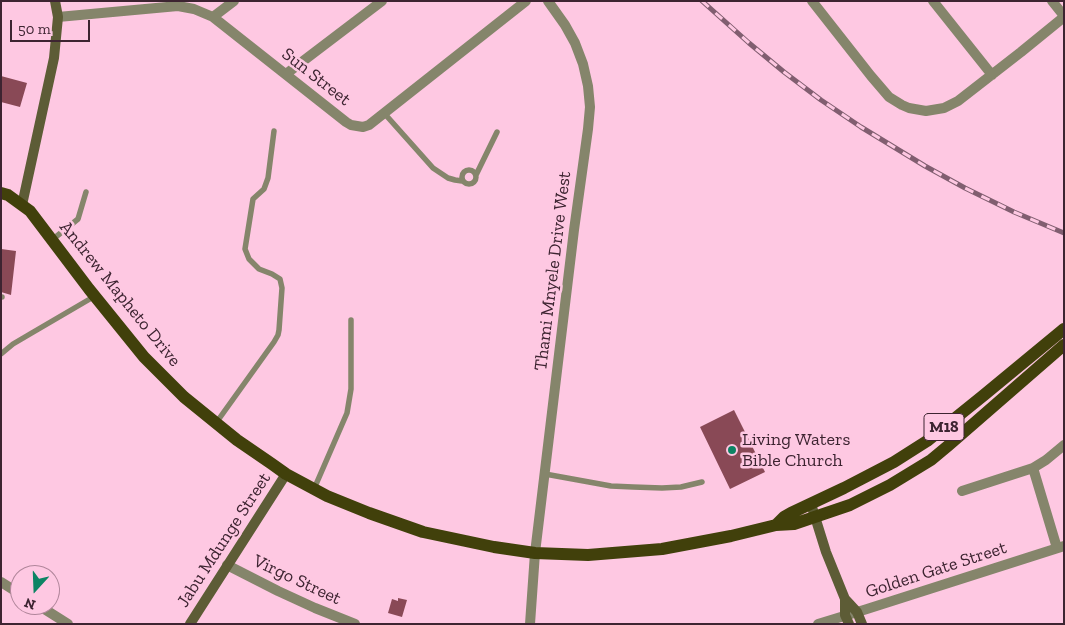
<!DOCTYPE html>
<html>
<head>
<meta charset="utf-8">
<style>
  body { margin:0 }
  #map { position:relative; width:1065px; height:625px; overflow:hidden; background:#fec8e2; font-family:"Zilla Slab",serif }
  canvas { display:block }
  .frame { position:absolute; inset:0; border:2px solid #3d2431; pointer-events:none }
  .north { position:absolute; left:10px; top:565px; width:50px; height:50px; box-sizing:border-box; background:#fec8e2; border:1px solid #b1869b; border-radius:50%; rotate:200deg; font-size:14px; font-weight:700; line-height:20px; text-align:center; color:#3d2431 }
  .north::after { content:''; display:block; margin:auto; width:18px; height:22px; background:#0d8464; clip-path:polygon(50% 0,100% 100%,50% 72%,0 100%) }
  .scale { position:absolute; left:10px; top:20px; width:80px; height:22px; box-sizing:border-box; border:2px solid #3d2431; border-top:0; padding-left:6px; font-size:15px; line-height:18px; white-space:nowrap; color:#3d2431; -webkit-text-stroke:4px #fec8e2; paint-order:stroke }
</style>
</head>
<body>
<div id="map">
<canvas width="1065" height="625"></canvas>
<div class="frame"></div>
<div class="north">N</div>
<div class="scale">50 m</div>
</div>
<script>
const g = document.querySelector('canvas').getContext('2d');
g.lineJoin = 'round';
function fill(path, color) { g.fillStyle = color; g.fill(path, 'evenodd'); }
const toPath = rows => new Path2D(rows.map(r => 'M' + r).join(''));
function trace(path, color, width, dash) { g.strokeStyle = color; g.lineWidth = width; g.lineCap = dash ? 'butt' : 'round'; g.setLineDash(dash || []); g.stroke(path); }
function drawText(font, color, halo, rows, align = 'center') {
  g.font = font + ' "Zilla Slab",serif'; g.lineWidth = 5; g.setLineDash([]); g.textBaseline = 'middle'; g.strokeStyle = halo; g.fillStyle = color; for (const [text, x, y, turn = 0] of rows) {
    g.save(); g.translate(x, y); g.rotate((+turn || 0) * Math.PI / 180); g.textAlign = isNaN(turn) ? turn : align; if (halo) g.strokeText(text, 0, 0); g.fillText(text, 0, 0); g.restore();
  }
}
fill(toPath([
  [1,76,27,83,20,107,1,102],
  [1,249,16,251,11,295,1,292],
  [734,410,765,472,730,489,700,427],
  [398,598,407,600,402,617,388,613,392,599,398,601]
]), '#894956');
trace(toPath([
  [384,113,433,168,448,178,455,180,462,181],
  '462 177a7 7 0 1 1 14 0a7 7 0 1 1-14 0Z',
  [476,175,497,132],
  [52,240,78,219,86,192],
  [1,297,2,297],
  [1,354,13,344,30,334,95,296],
  [216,423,274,342,278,335,279,330,282,288,280,279,272,274,259,269,249,259,245,249,253,199,264,189,268,178,274,131],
  [545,474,611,486,633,487,662,488,681,487,702,482],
  [314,489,347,413,351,389,351,320]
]), '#85856b', 5.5);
trace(toPath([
  [812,1,871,76,889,97,902,105,909,108,926,111,944,108,958,101,1021,52,1064,17],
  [933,1,992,75],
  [1052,1,1064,16],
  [58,17,178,6,194,9,213,17,346,122,351,125,363,127,369,125,526,1],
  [213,17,234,1],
  [286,74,382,1],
  [1033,468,1057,548],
  [962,491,1033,468,1046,460,1064,445],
  [227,565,278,591,315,608,355,624],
  [1,582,20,594],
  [38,605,68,624],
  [530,624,535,553,574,230,588,129,590,107,588,86,583,64,575,43,565,25,548,1],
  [818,624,867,609,1064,546]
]), '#85856b', 10);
trace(toPath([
  [22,205,54,58,58,17,55,1],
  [811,504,826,552,845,599,857,612,862,624],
  [845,599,845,615,849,624],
  [190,624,286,474]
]), '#5d5c36', 10);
trace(toPath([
  [1,193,8,195,30,211,89,289,144,357,184,397,237,440,272,464,286,474,327,496,369,513,423,532,494,547,535,553,588,555,662,549,731,536,776,525,794,524,850,505,890,485,931,460,949,445,1064,345],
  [776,525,784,517,791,513,844,488,894,462,927,441,984,395,1064,329]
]), '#41400b', 12);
const rail = toPath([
  [702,1,749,43,784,72,821,100,861,127,925,166,965,188,1014,212,1064,233]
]);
trace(rail, '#815e70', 5);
trace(rail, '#fec8e2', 3, [9]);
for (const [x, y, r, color] of [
  [732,450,5,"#0d8464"]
]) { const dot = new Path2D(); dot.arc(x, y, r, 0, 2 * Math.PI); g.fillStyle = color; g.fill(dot); trace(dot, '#fec8e2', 2); }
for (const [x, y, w] of [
  [944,427,40]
]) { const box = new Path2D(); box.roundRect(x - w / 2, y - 13.5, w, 27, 4); g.fillStyle = '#fec8e2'; g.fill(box); trace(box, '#3d2431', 1); }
drawText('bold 16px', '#3d2431', null, [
  ["M18",944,427]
]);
drawText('18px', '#3d2431', '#fec8e2', [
  ["Sun Street",316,77,38],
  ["Thami Mnyele Drive West",553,271,-83],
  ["Andrew Mapheto Drive",120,294,51],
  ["Jabu Mdunge Street",224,540,-57],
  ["Golden Gate Street",936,570,-18],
  ["Virgo Street",297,580,25]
]);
drawText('18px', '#3d2431', '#fec8e2', [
  ["Living Waters",742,440],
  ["Bible Church",742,461]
], 'left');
</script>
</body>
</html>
